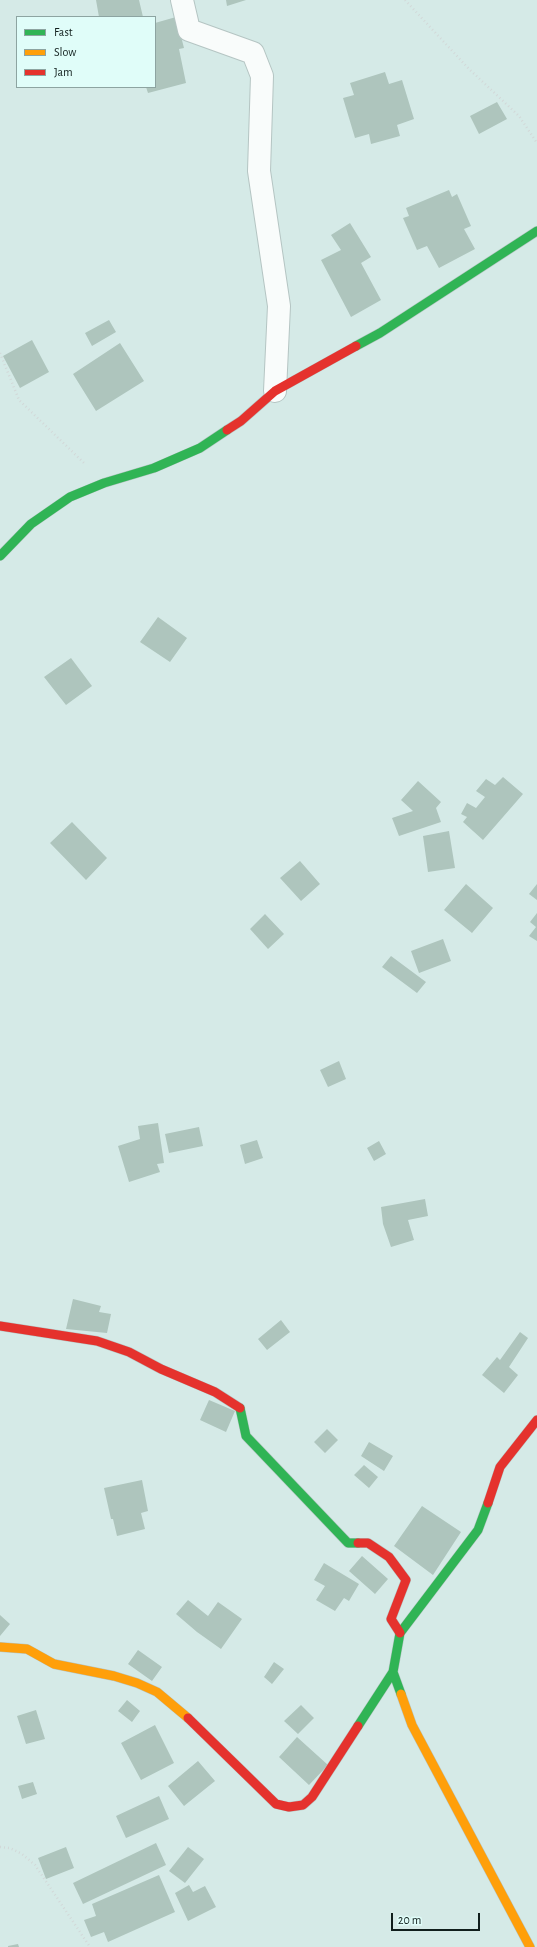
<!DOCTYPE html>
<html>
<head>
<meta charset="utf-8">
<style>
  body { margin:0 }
  #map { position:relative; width:537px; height:1947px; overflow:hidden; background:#d5eae7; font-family:"Alegreya Sans",sans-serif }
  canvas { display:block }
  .legend { position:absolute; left:16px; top:16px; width:140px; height:72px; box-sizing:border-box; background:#e0fdf9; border:1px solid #8da4a1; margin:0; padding:5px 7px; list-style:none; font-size:12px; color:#101e1c }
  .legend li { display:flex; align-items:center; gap:8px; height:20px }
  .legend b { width:20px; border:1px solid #8da4a1 }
  .scale { position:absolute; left:391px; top:1913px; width:89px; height:18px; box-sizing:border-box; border:2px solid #101e1c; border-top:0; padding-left:5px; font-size:12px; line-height:14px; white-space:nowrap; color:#101e1c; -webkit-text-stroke:3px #e0fdf9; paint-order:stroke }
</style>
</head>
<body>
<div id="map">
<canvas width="537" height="1947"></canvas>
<ul class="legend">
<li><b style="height:5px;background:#30b455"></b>Fast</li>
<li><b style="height:5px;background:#ff9f0a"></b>Slow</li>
<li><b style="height:5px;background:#e5322d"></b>Jam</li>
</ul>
<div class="scale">20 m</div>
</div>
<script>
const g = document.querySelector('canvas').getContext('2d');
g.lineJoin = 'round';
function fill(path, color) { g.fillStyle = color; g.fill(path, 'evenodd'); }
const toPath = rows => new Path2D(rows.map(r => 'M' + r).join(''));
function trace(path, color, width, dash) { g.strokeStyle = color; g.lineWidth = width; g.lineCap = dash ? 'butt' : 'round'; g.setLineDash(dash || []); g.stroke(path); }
fill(toPath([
  [96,0,139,0,143,17,99,17],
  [226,0,246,0,227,6],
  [176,17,184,48,179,49,186,83,148,93,146,87,155,87,155,23],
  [385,72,389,84,402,80,414,119,397,125,400,136,371,144,369,134,355,138,343,98,354,95,350,83],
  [497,102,507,119,479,134,470,116],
  [449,190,452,197,457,194,471,226,464,229,475,249,439,268,427,246,417,250,403,218,409,216,406,208],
  [350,223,371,257,361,263,381,300,351,317,321,260,341,250,331,235],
  [109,320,116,332,92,346,85,333],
  [32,340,49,372,20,388,3,356],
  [120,343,144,381,96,411,73,374],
  [158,617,187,638,170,662,140,642],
  [71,658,92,686,66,705,44,677],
  [503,777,523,794,483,840,463,822,467,817,461,814,467,803,476,808,485,797,476,791,486,779,495,785],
  [418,781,441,802,436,808,441,822,399,836,392,818,413,811,401,800],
  [72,822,107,858,86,880,50,843],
  [449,831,455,868,428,872,423,836],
  [300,861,320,884,301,901,280,878],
  [466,884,493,908,472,933,444,910],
  [537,884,537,900,529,894],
  [537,913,537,941,529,936,536,927,530,922],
  [265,914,284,934,268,949,250,929],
  [443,939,451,961,419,973,411,951],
  [391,956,426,982,417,993,382,967],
  [339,1061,346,1079,328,1087,320,1070],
  [158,1123,164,1163,157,1164,160,1172,129,1182,118,1146,140,1139,138,1126],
  [199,1127,203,1146,169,1153,165,1134],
  [257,1140,263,1158,245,1164,240,1145],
  [379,1141,386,1154,374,1161,367,1148],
  [425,1199,428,1216,408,1220,414,1240,391,1247,383,1224,381,1207],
  [73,1299,101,1306,99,1312,111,1314,107,1333,66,1329],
  [281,1320,290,1332,267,1350,258,1339],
  [520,1332,528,1338,509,1367,518,1375,504,1393,482,1375,497,1357,500,1360],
  [209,1400,235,1411,226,1432,200,1420],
  [327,1429,338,1440,325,1453,314,1442],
  [369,1442,393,1456,384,1471,361,1456],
  [364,1465,378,1477,369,1488,354,1475],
  [142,1480,148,1511,141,1513,145,1529,117,1536,113,1519,111,1519,104,1488],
  [422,1506,461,1532,433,1575,394,1546],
  [362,1556,388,1579,375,1594,349,1571],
  [324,1563,359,1584,349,1601,344,1598,335,1611,316,1600,325,1586,314,1580],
  [188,1600,208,1616,218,1602,242,1619,221,1649,197,1632,176,1614],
  [0,1615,10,1624,0,1636],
  [138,1650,162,1667,152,1681,128,1664],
  [274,1662,284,1669,272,1684,264,1677],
  [127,1700,140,1711,132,1722,118,1711],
  [301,1705,314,1718,298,1734,284,1721],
  [36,1710,45,1739,26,1744,17,1716],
  [155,1725,174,1763,141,1780,121,1743],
  [297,1737,328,1765,309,1785,279,1757],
  [198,1761,215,1781,184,1806,168,1786],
  [33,1782,37,1794,22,1799,18,1786],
  [159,1796,169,1819,126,1838,116,1816],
  [156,1843,166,1865,83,1904,73,1883],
  [66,1847,74,1868,46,1879,38,1858],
  [188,1847,204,1859,185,1883,169,1871],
  [159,1875,175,1912,108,1942,104,1932,91,1937,84,1920,96,1916,92,1904],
  [189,1885,193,1892,205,1886,216,1907,188,1921,175,1893],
  [18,1944,19,1947,8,1947,8,1946]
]), '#aec5bd');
const street = toPath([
  [182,0,189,30,253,53,262,76,259,171,279,306,275,391]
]);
const fast = toPath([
  [356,346,380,333,537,231],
  [0,556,31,524,70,497,104,483,154,468,200,448,227,430],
  [240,1408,246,1436,348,1543,358,1543],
  [401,1694,393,1672,400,1633,478,1530,488,1503],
  [358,1726,393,1672]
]);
const slow = toPath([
  [0,1647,27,1649,54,1664,114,1676,137,1683,157,1692,188,1718],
  [401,1694,412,1725,530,1947]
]);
const jam = toPath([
  [227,430,241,421,275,391,356,346],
  [0,1326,97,1341,129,1352,161,1369,215,1392,240,1408],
  [488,1503,500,1467,537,1420],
  [358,1543,368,1543,389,1557,406,1580,391,1619,400,1633],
  [188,1718,276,1804,289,1807,303,1805,312,1797,358,1726]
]);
trace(street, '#b5c5c3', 24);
trace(fast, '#b5c5c3', 10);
trace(slow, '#b5c5c3', 10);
trace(jam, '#b5c5c3', 10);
trace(toPath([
  [405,0,469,69,519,116,537,143],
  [0,353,19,400,84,463],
  [0,1847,10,1848,22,1854,35,1865,90,1947]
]), '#d2d8d8', 2.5, [1, 3]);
trace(street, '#f9fcfb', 22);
trace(fast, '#30b455', 9);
trace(slow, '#ff9f0a', 9);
trace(jam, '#e5322d', 9);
</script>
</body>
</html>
